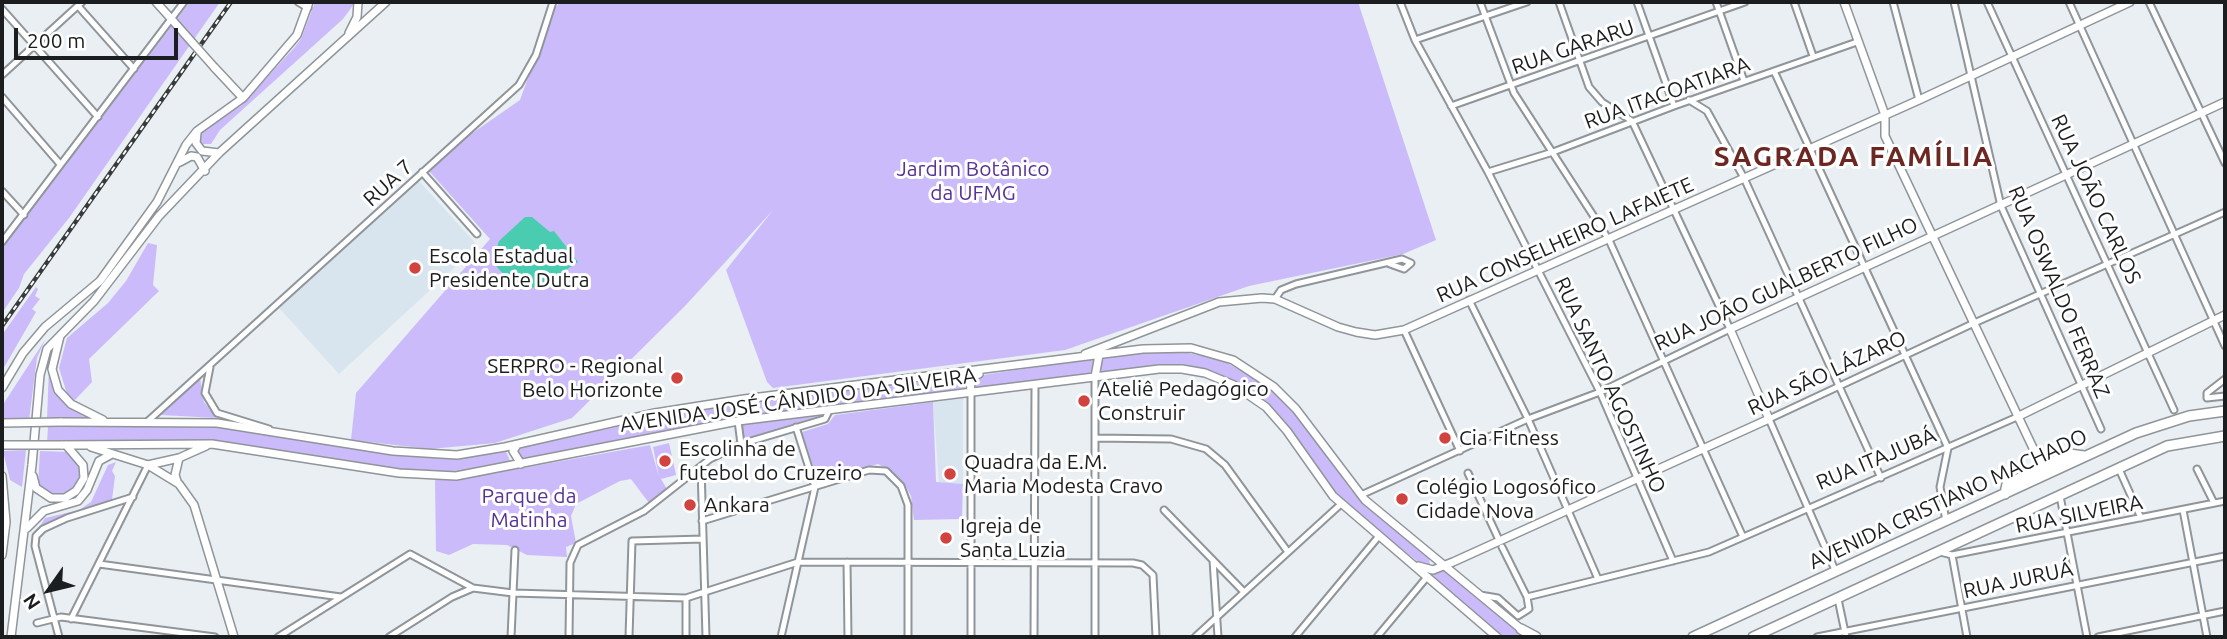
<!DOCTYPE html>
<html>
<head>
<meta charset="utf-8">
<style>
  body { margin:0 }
  #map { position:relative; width:2227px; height:639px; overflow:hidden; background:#e9eff3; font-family:Ubuntu,sans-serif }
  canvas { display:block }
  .frame { position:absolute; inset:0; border:4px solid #1b1d1e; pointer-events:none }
  .north { position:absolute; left:14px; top:555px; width:70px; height:70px; -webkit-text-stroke:5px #fff; paint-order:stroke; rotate:236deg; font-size:19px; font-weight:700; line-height:28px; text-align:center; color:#1b1d1e }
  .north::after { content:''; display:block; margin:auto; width:24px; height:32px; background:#1b1d1e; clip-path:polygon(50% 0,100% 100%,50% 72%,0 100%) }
  .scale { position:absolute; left:14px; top:28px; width:164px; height:32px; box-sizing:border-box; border:4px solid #1b1d1e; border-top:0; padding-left:9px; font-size:21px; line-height:24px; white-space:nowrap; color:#1b1d1e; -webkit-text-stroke:5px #fff; paint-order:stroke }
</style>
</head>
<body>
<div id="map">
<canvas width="2227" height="639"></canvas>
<div class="frame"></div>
<div class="north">N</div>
<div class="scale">200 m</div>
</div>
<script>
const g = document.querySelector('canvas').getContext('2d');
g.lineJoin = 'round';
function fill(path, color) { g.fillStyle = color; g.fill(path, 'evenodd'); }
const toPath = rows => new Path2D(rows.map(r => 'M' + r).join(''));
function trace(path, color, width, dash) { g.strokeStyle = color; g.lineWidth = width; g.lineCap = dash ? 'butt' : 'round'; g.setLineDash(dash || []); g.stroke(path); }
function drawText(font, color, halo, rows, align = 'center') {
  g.font = font + ' Ubuntu,sans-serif'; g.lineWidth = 6; g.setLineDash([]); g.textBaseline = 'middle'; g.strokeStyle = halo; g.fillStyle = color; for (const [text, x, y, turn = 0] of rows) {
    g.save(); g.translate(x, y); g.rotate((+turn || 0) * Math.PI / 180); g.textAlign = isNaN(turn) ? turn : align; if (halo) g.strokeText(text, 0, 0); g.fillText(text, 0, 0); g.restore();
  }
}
fill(toPath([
  [419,181,478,246,339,374,279,308],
  [963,398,963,484,939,484,933,402]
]), '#d8e5ee');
fill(toPath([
  [190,2,220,2,69,218,24,274,19,288,2,313,2,247],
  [315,2,354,4,343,19,220,130,211,144,201,144,197,136,203,131,242,105,294,48,301,39],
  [560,2,1358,2,1436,240,1403,254,1249,286,1065,350,773,388,767,382,726,270,773,210,685,306,572,418,495,443,430,449,351,440,356,393,490,239,429,171,461,141,520,100,552,12],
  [148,243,157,245,153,285,159,291,89,359,92,382,75,400,68,397,59,368,67,338,108,303,126,281],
  [36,287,38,289,35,296,40,299,32,309,36,312,2,371,2,335],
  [45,340,37,358,29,420,2,420,2,406],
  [1169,349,1222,360,1271,388,1294,411,1351,490,1429,557,1430,564,1421,564,1337,498,1278,415,1241,386,1180,366,1104,373,1100,370,1102,357],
  [1090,359,1093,361,1093,375,973,388,976,376],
  [49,365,52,383,60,397,92,420,47,420],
  [964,374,965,391,699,424,521,462,516,449,694,410],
  [200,378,204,402,217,418,161,415],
  [933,402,936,482,963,484,962,519,914,520,911,496,905,485,893,472,878,464,818,481,802,432,828,424,835,415],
  [825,414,824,417,743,439,742,424],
  [156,424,218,426,422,457,467,457,505,449,510,461,508,465,464,473,429,474,195,440,47,442,48,427],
  [669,443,676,475,661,479,667,489,649,503,631,479,620,481,576,504,571,516,576,543,566,547,567,557,527,555,507,545,473,544,449,555,436,551,435,480,462,479,650,445,659,477,653,447],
  [26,450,22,487,10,480,3,451],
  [40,451,70,452,79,462,81,478,76,488,56,496,38,486],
  [116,462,112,471,115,476,112,500,55,519,36,532,45,518,79,510,91,502,108,465],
  [1442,569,1497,615,1526,637,1502,637,1427,573,1436,574]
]), '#ccbbfa');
fill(toPath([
  [525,217,532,217,550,232,554,231,578,262,542,286,525,289,515,288,497,267,494,256,499,241]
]), '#4accb1');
const street = toPath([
  [298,2,308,8],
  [1400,2,1415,40,1488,172,1600,392,1673,561],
  [1480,2,1514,93,1609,240,1743,537],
  [1637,2,1674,106],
  [1716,2,1744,81],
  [1794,2,1813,56],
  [1893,2,1919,100],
  [1954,2,2001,206,2101,429],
  [1987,2,2174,410],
  [2069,2,2225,346],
  [2149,2,2225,163],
  [78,6,134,69],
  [2,9,98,117],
  [1415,40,1527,2],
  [1774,71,1948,448,1940,487,1946,521],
  [2,75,82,2],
  [2,97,60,164],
  [1689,100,1707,111,1744,178,1881,478],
  [1451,106,1745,2],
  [422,172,477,234],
  [1488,172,1553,152,1674,106,1857,42],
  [2,191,24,215],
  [2,242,184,2],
  [1275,299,1281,290,1296,284,1402,259,1411,263,1404,269,1390,264],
  [1469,300,1528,419,1598,579],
  [1404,330,1460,451],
  [210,367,205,393,217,413,269,429],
  [2225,379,2207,393,2207,398,2225,396],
  [971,392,971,637],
  [148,421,519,85,536,55,553,2],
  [738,421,741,444],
  [1095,438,1171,439,1206,449,1225,465,1288,552],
  [701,467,706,637],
  [2119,469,2141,518],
  [2197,469,2214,503],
  [1468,473,1499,540],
  [1361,495,1528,419,1600,392,1730,329,1632,121,1602,102,1589,87,1559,2],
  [2060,496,2087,637],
  [1164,510,1244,592],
  [2183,510,2207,637],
  [702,521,869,470,886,471,901,486,908,505,908,637],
  [1940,552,1952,555,2225,501],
  [1952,555,1967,637],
  [1213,560,1218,637],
  [847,562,848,637],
  [99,564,341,597],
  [1835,570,1769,419,1972,324,2225,212],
  [1480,595,1498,598,1518,616,1529,609,1527,597,1502,547],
  [1527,597,1709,552,2017,417],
  [1838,599,1846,637],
  [71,619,148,465],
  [37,623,61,617,215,637],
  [59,637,35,546,36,536,43,529,67,518,133,497],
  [278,637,410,554,473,588,513,593,686,598,798,562,1133,563,1142,565,1153,575,1156,637],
  [389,637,452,597,473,588],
  [511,637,515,550],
  [569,637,570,563,578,545,644,511,710,459,741,444,825,419,829,411],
  [629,637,632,541,703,539],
  [686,637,686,598],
  [781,637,815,487,796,427],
  [1034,637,1035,385],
  [1095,637,1095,377],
  [1195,637,1341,504],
  [1295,637,1379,536],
  [1377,637,1427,577],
  [1817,637,2225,556],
  [2098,637,2225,611]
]);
const secondary = toPath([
  [156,2,174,22],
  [1844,2,1885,115,1885,136,2042,467],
  [349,33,357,17,358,2],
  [214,67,243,98],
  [197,133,196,143,202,151,219,153],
  [180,162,191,156,197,157,205,171],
  [60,336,52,369,58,390,71,404,103,420],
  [1085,354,1219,302,1262,298,1275,299,1338,327,1356,332,1375,335,1404,330,1919,100,2130,2],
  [1095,377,1099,355],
  [2,388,23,353,45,327,100,281,157,202,186,145,197,131,243,98,297,35,309,2],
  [971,392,970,378,979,374],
  [2017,417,2225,315],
  [60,422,217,423,393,451,457,455,505,447,655,413,744,399,1143,349,1191,348,1233,360,1274,387,1296,409,1365,500,1521,629],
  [61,445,212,444,399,473,456,476,738,421,1159,369,1182,369,1205,373,1234,385,1266,407,1287,431,1333,496,1497,637],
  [517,445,513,451,521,464],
  [91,447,148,465,179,458,206,446],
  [148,465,179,484,194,505,234,637],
  [2,476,6,522,2,555],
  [33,476,36,488,51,498,65,498,76,491,84,478,83,465,66,445],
  [177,481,175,475,179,458],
  [27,528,44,511,78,501,87,490,99,461,112,454],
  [1418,566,1433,570,1453,562,1769,419,1730,329,2225,102],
  [11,637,32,465,40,375,47,349,94,301,159,216,219,153,386,2]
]);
const highway = toPath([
  [2005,494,2007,484,2042,467,2069,454,2084,456],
  [1521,629,1536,637],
  [1693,637,2136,433,2189,416,2225,411],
  [1753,637,2167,446,2225,436]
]);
trace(street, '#8f9599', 9);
trace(secondary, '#8f9599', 10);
trace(highway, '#8f9599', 12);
trace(street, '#fff', 5);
trace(secondary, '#fff', 7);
trace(highway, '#fff', 9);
const rail = toPath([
  [2,326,231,2]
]);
trace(rail, '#383b3c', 4.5);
trace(rail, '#fff', 2, [5]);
const secondaryBridge = toPath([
  [174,22,214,67],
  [2,423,60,422],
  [2,445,61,445]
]);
trace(secondaryBridge, '#8f9599', 10, []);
trace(secondaryBridge, '#fff', 7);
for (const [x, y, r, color] of [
  [415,268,7,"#d1433e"],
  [677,378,7,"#d1433e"],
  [1084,401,7,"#d1433e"],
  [1445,438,7,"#d1433e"],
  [665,461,7,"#d1433e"],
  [950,474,7,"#d1433e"],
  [1402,499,7,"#d1433e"],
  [690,505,7,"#d1433e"],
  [946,538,7,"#d1433e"]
]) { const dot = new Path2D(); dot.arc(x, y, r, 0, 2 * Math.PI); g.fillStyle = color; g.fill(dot); trace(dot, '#fff', 2.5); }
drawText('21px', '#1b1d1e', '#fff', [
  ["RUA GARARU",1573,47,-19],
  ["RUA ITACOATIARA",1667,93,-20],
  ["RUA 7",388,183,-42],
  ["RUA JOÃO CARLOS",2096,199,65],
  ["RUA CONSELHEIRO LAFAIETE",1565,240,-24],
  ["RUA JOÃO GUALBERTO FILHO",1786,284,-25],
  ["RUA OSWALDO FERRAZ",2059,292,67],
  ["RUA SÃO LÁZARO",1827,373,-25],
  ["RUA SANTO AGOSTINHO",1610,385,65],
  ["AVENIDA JOSÉ CÂNDIDO DA SILVEIRA",798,400,-8],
  ["RUA ITAJUBÁ",1876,459,-23],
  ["AVENIDA CRISTIANO MACHADO",1948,499,-25],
  ["RUA SILVEIRA",2079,514,-11],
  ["RUA JURUÁ",2018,580,-12]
]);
drawText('21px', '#573493', '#fff', [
  ["Jardim Botânico",973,169],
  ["da UFMG",973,193],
  ["Parque da",529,496],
  ["Matinha",529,520]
]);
drawText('21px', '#1b1d1e', '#fff', [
  ["Escola Estadual",429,256],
  ["Presidente Dutra",429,280],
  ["SERPRO - Regional",663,366,"right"],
  ["Belo Horizonte",663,390,"right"],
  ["Ateliê Pedagógico",1098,389],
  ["Construir",1098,413],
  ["Cia Fitness",1459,438],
  ["Escolinha de",679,449],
  ["futebol do Cruzeiro",679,473],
  ["Quadra da E.M.",964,462],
  ["Maria Modesta Cravo",964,486],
  ["Colégio Logosófico",1416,487],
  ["Cidade Nova",1416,511],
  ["Ankara",704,505],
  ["Igreja de",960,526],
  ["Santa Luzia",960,550]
], 'left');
g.letterSpacing = '2px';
drawText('bold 28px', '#6c2723', '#fff', [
  ["SAGRADA FAMÍLIA",1854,157]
]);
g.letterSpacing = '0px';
</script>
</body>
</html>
